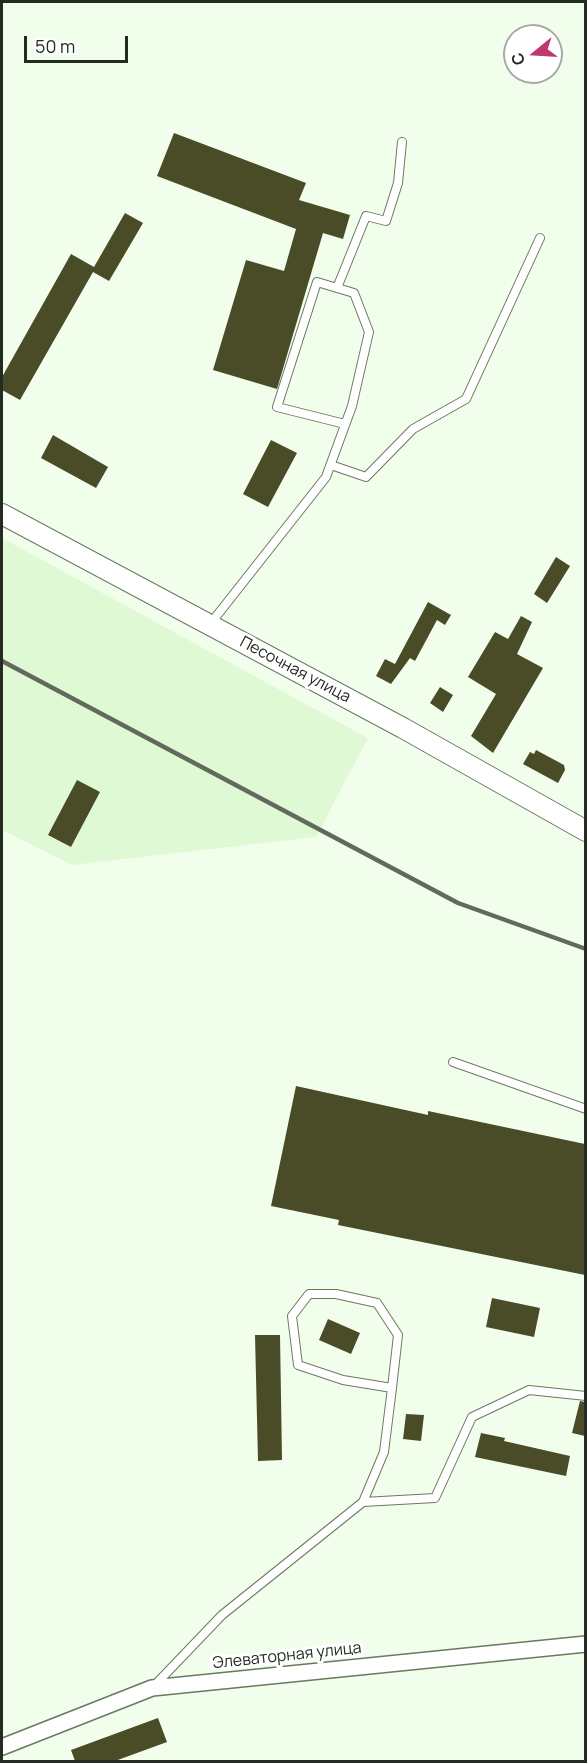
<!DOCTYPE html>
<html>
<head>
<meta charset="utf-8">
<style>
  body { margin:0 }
  #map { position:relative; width:587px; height:1763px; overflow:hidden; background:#f1feec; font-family:Manrope,sans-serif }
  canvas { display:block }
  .frame { position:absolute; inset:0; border:3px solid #242b20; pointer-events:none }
  .north { position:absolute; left:503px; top:24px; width:60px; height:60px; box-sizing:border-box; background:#fff; border:2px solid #a7aaa6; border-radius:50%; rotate:252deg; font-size:16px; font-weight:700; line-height:24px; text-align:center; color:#242b20 }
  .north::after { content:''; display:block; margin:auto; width:21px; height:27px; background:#c1376f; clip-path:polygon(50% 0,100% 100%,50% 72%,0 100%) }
  .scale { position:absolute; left:24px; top:36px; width:104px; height:27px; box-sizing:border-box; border:3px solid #242b20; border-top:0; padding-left:8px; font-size:18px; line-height:21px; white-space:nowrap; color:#242b20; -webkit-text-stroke:4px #fff; paint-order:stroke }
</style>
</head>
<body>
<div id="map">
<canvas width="587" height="1763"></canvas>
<div class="frame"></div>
<div class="north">С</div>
<div class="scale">50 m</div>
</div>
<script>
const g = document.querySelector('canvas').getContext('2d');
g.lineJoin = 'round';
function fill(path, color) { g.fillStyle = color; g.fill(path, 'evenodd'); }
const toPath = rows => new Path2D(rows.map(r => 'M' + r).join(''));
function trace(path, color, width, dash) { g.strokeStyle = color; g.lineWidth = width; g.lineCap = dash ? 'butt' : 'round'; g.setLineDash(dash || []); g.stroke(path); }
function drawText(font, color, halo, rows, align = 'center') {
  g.font = font + ' Manrope,sans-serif'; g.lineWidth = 6; g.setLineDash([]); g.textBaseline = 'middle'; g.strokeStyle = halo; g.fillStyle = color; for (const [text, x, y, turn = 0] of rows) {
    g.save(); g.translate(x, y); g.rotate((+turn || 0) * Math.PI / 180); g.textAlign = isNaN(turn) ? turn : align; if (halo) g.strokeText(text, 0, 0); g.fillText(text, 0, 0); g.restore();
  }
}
fill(toPath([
  [2,538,368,738,316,837,72,865,2,830]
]), '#e0f9d5');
fill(toPath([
  [174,133,306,183,299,200,350,215,343,239,323,233,277,389,213,370,246,260,284,271,296,229,157,176],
  [125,213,143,223,109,281,93,272,20,400,2,390,2,377,71,254,94,267],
  [53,435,108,467,96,488,41,458],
  [271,440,297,453,268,507,243,494],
  [556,557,570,566,547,603,534,594],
  [428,602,451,615,445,625,437,620,415,661,410,658,391,684,376,676,385,659,395,664],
  [521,616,532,622,517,654,543,668,493,753,471,736,496,694,468,677,495,632,508,639],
  [440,687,453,695,443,712,430,703],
  [536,750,564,765,565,770,558,783,523,764,530,752,534,754],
  [77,780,100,792,71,847,48,835],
  [296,1086,428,1115,428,1111,585,1144,585,1275,338,1225,339,1220,271,1206],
  [492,1298,540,1308,534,1337,486,1327],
  [328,1319,360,1333,351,1354,319,1340],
  [255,1335,280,1335,282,1460,258,1461],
  [580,1401,585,1402,585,1436,572,1433],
  [406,1414,424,1415,421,1441,403,1439],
  [481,1433,505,1438,504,1441,570,1456,566,1476,475,1457],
  [158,1718,167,1742,115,1761,75,1761,71,1750]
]), '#4a4b27');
const service = toPath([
  [337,288,366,216,386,221,398,183,402,142],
  [331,465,366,477,413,429,466,399,540,238],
  [211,623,326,477,352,406,369,332,354,293,317,282,277,407,345,424],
  [453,1062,586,1109],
  [363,1502,384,1452,392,1388,398,1335,377,1303,336,1294,309,1294,292,1316,298,1365,343,1380,392,1388],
  [155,1685,222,1615,363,1502,435,1498,472,1417,529,1390,586,1396]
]);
const minor = toPath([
  [2,1747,152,1688,586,1644]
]);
const tertiary = toPath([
  [2,514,403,728,586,831]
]);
trace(service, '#687a60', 10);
trace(minor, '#687a60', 18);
trace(tertiary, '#687a60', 22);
trace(service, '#fff', 8);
trace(minor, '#fff', 15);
trace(tertiary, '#fff', 20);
trace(toPath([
  [2,661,458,903,586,949]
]), '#616a5d', 4.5);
drawText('16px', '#242b20', '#fff', [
  ["Песочная улица",295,670,28],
  ["Элеваторная улица",287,1656,-6]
]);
</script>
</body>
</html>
